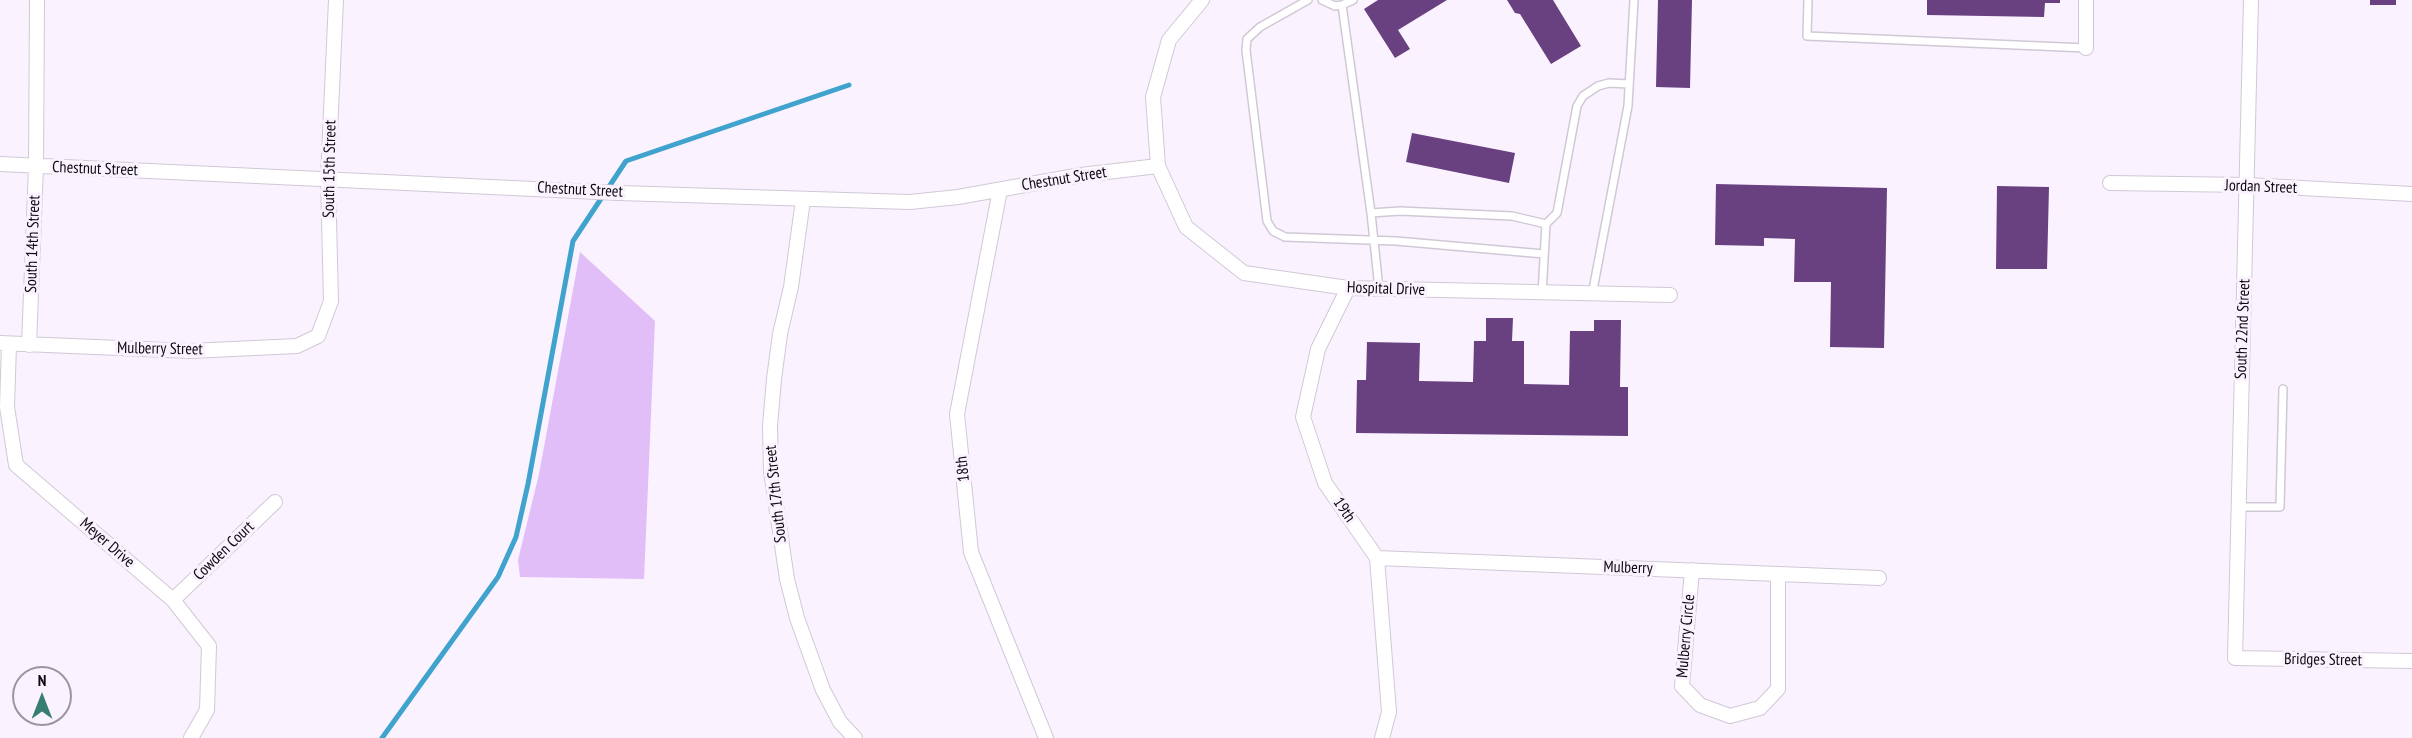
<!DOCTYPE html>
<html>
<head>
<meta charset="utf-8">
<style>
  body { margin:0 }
  #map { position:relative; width:2412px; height:738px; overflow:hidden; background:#faf2ff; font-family:"PT Sans Narrow",sans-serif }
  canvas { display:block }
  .north { position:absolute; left:12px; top:666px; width:60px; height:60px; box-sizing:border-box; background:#faf2ff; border:2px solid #9b959f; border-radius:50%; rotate:0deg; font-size:16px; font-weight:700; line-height:24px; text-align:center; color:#0c0a0e }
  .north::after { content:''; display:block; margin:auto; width:21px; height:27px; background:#367d74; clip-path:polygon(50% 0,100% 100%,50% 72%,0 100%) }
</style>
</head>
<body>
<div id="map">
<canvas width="2412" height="738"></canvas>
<div class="north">N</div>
</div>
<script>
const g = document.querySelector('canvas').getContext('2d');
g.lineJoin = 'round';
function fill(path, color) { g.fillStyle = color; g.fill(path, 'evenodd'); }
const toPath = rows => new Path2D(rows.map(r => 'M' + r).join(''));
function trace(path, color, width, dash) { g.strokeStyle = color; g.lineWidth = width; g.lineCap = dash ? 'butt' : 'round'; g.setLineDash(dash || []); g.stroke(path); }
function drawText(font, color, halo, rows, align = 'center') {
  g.font = font + ' "PT Sans Narrow",sans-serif'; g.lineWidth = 6; g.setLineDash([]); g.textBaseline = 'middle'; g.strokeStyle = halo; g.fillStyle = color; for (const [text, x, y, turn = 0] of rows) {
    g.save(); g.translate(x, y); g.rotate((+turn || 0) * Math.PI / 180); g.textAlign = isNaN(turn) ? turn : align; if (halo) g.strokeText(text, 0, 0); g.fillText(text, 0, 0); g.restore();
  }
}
fill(toPath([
  [580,252,655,321,644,579,520,577,518,560,539,474]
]), '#e1bef7');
trace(toPath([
  [382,738,498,577,516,537,528,484,573,241,626,161,849,85]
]), '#3fa3cd', 5);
fill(toPath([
  [1378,0,1447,0,1398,30,1410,49,1395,58,1364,9],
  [1507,0,1553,0,1581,46,1551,64,1520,14,1515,13],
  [1658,0,1692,0,1690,88,1656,87],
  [1927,0,2060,0,2060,3,2045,3,2044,17,1927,15],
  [2370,0,2396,0,2396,5,2370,5],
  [1412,133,1515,153,1509,183,1406,162],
  [1716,184,1887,188,1884,348,1830,347,1831,282,1794,282,1795,239,1764,238,1764,246,1715,245],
  [1997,186,2049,187,2047,269,1996,269],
  [1486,318,1513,318,1512,341,1524,341,1524,384,1569,385,1570,331,1594,331,1594,320,1621,320,1620,387,1628,387,1628,436,1356,433,1357,380,1366,380,1367,342,1420,343,1419,381,1473,382,1474,341,1486,341]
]), '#694080');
const lane = toPath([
  [1308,0,1260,27,1247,39,1246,50,1267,221,1273,231,1285,237,1396,241,1544,254],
  [1322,0,1335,6,1342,5,1353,0],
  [1808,0,1807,36,2086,48],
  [1342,5,1371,213,1379,289],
  [1371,213,1400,211,1512,216,1546,224],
  [1542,294,1546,224,1557,213,1577,106,1583,96,1598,86,1609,83,1629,84],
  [1592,295,1628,106,1634,0],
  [2239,507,2280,507,2283,389]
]);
const street = toPath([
  [1202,0,1169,40,1153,97,1158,166,1186,227,1244,273,1348,288,1670,295],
  [2086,0,2086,48],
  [2251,0,2235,658,2412,661],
  [0,164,619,193,910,202,958,197,1081,175,1158,166],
  [2110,183,2247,185,2412,194],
  [1000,190,957,414,971,552,1046,738],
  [803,200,791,287,780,334,774,379,770,426,771,471,787,579,797,618,823,690,840,722,855,738],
  [1348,288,1318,349,1303,417,1325,483,1377,558,1389,712,1382,738],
  [0,343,190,351,297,346,318,336,331,301,328,178,336,0],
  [9,344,7,407,16,465,173,600,209,646,207,710,191,738],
  [29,345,36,166,37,0],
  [1377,558,1879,578],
  [1692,570,1682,686,1700,705,1730,716,1760,708,1778,689,1778,574],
  [173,600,275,502]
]);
trace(lane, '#d0c9d5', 10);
trace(street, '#d0c9d5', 16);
trace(lane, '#fff', 7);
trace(street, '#fff', 14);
drawText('16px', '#0c0a0e', '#faf2ff', [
  ["Chestnut Street",95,169,2],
  ["South 15th Street",330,169,-89],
  ["Chestnut Street",1064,179,-9],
  ["Jordan Street",2261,187,2],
  ["Chestnut Street",580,190,3],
  ["South 14th Street",33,244,-88],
  ["Hospital Drive",1386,289,2],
  ["South 22nd Street",2243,329,-88],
  ["Mulberry Street",160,349,1],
  ["18th",963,469,-96],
  ["South 17th Street",776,494,-96],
  ["19th",1344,510,55],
  ["Meyer Drive",107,543,41],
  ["Cowden Court",224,551,-44],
  ["Mulberry",1628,568,2],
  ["Mulberry Circle",1686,636,-85],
  ["Bridges Street",2323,660,1]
]);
</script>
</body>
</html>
